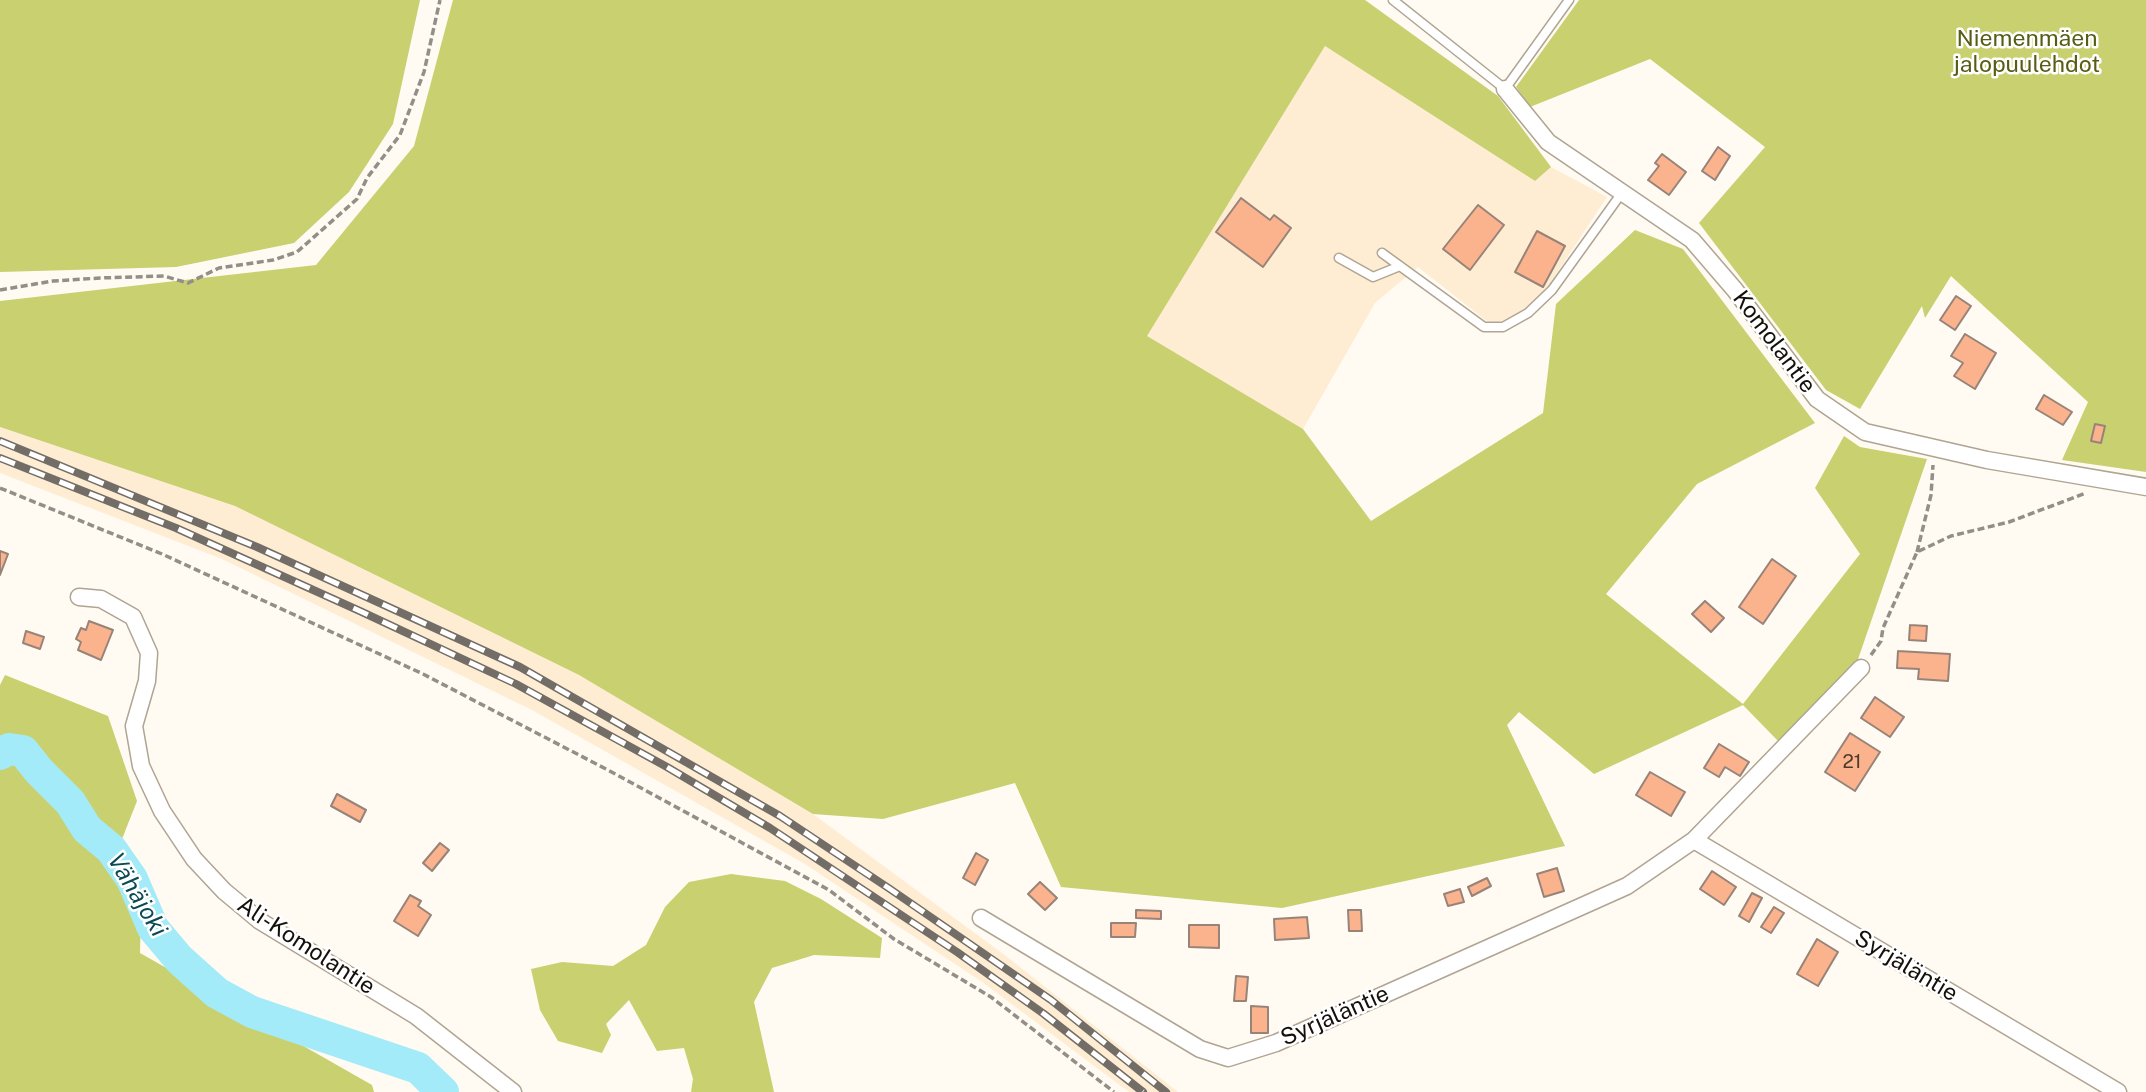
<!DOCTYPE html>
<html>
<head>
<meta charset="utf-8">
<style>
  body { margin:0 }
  canvas { display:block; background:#fffaf2 }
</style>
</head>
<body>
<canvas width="2146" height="1092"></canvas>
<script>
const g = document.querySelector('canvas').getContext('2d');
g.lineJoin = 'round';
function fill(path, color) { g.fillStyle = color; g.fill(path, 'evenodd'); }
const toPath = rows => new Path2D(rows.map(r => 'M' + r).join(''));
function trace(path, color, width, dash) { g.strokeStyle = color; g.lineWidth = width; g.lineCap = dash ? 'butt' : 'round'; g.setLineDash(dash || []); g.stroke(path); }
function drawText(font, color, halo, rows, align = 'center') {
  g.font = font + ' "Public Sans",sans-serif'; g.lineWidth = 5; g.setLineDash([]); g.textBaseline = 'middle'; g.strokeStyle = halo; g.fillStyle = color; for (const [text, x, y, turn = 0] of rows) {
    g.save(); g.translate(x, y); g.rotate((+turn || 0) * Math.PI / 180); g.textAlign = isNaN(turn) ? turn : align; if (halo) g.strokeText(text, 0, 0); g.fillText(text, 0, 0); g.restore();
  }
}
fill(toPath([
  [1325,46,1535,181,1551,167,1607,197,1547,288,1525,309,1502,321,1488,322,1418,267,1375,303,1303,429,1146,337],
  [0,427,235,506,579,675,813,814,1006,956,1178,1092,1129,1092,985,984,805,864,532,710,222,559,0,473]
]), '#feedd3');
fill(toPath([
  [0,0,420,0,393,124,349,192,294,243,176,267,0,272],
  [453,0,1365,0,1498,96,1551,167,1535,181,1325,46,1147,336,1303,429,1371,521,1543,413,1556,304,1635,230,1683,249,1815,423,1697,484,1606,594,1743,704,1860,554,1815,488,1844,436,1860,447,1927,459,1856,665,1779,742,1743,705,1594,774,1519,712,1507,725,1565,846,1282,908,1061,887,1015,783,883,819,813,814,579,675,235,506,0,427,0,301,316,265,414,146],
  [1579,0,2146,0,2146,472,2062,460,2088,402,1951,276,1925,318,1922,306,1860,409,1826,390,1699,223,1765,147,1650,59,1530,107,1516,87],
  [5,675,108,716,137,801,111,867,141,909,140,953,372,1085,374,1092,0,1092,0,685],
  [731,874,785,881,821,899,882,938,880,958,814,955,772,968,754,1002,774,1092,691,1092,693,1079,684,1048,657,1051,629,1000,606,1024,611,1035,602,1053,558,1041,540,1010,531,969,562,962,613,966,646,945,665,907,689,882]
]), '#c9d070');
trace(toPath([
  [0,754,9,749,23,751,39,771,70,802,87,829,111,849,132,879,153,928,179,959,217,993,252,1012,418,1068,443,1092]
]), '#a3ebf8', 32);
const building = toPath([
  [1718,147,1730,156,1715,180,1702,171,1718,147],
  [1662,154,1686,172,1669,195,1648,180,1659,166,1655,163,1662,154],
  [1241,198,1270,220,1274,215,1291,228,1263,267,1216,232,1241,198],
  [1478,205,1504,225,1470,270,1443,249,1478,205],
  [1537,231,1565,246,1543,287,1515,272,1537,231],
  [1956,296,1971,306,1955,330,1940,320,1956,296],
  [1965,334,1996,353,1975,389,1954,376,1963,363,1951,356,1965,334],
  [2044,395,2072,412,2063,425,2036,409,2044,395],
  [2095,424,2105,426,2101,443,2091,441,2095,424],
  [0,551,8,554,0,575,0,551],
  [1772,559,1796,576,1763,624,1739,607,1772,559],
  [1705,601,1724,618,1711,632,1692,614,1705,601],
  [89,621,113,630,101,660,78,650,81,642,76,639,81,628,86,630,89,621],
  [1910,625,1927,626,1926,641,1909,640,1910,625],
  [26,631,44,637,40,649,23,643,26,631],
  [1898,651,1950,654,1948,681,1918,679,1919,669,1897,668,1898,651],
  [1875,697,1904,717,1890,737,1861,718,1875,697],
  [1850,733,1880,752,1855,791,1825,772,1850,733],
  [1719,744,1749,762,1740,776,1725,767,1719,777,1704,768,1719,744],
  [1650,772,1685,792,1671,816,1636,795,1650,772],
  [337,794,366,810,360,822,331,806,337,794],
  [440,843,449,850,432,871,423,863,440,843],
  [976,853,988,860,975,885,963,878,976,853],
  [1557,868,1564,891,1544,897,1537,874,1557,868],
  [1712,871,1736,887,1724,905,1700,889,1712,871],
  [1487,878,1491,886,1472,896,1468,887,1487,878],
  [1040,882,1057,898,1045,910,1028,894,1040,882],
  [1460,889,1464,902,1448,906,1444,894,1460,889],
  [1752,893,1762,898,1749,922,1739,916,1752,893],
  [410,895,421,901,418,906,431,915,418,936,394,921,410,895],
  [1774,907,1784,913,1771,933,1761,927,1774,907],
  [1136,910,1161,911,1161,919,1136,918,1136,910],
  [1348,910,1361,910,1362,931,1349,931,1348,910],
  [1307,917,1309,938,1275,940,1274,919,1307,917],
  [1111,923,1136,923,1135,937,1111,937,1111,923],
  [1189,925,1219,925,1219,948,1189,947,1189,925],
  [1817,939,1838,952,1818,986,1797,974,1817,939],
  [1236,976,1248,977,1246,1001,1234,1001,1236,976],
  [1251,1006,1268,1007,1268,1033,1251,1033,1251,1006]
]);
fill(building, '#fab38d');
trace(building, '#988379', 2);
const service = toPath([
  [1393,0,1505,89,1569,0],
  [1382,253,1484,327,1503,327,1528,313,1552,290,1621,194],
  [1339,258,1373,277,1400,266]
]);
const minor = toPath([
  [1505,89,1548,142,1692,240,1735,290,1817,399,1865,432,1987,460,2146,487],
  [79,597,101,599,133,617,149,653,147,681,134,726,141,766,162,811,194,859,224,891,260,921,416,1016,513,1092],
  [1694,840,2118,1092],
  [981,918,1200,1049,1228,1058,1276,1043,1627,886,1694,840,1861,668]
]);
trace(service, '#b0a492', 11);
trace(minor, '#b0a492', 19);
trace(toPath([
  [0,290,53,281,100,278,164,276,188,283,219,268,273,260,297,252,357,199,367,178,400,135,424,72,440,0],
  [0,488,162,554,423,674,606,769,829,890,894,939,991,997,1114,1092],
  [1917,552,1931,495,1933,465],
  [1871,655,1881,641,1883,628,1917,552,1951,536,2009,522,2086,493]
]), '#938e87', 3.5, [7, 3.5]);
trace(service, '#fff', 8);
trace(minor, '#fff', 16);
const rail = toPath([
  [0,441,257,547,520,667,780,816,890,889,1051,1000,1166,1092],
  [0,458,176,528,362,612,516,684,667,767,770,828,957,952,1044,1014,1143,1092]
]);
trace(rail, '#726d66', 8);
trace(rail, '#fff', 5, [16]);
drawText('19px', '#4e3a2b', null, [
  ["21",1852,762]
]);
drawText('23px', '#595c15', '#fff', [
  ["Niemenmäen",2027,39],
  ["jalopuulehdot",2027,65]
]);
drawText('23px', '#15110a', '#fff', [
  ["Komolantie",1774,342,53],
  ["Ali-Komolantie",306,946,33],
  ["Syrjäläntie",1906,966,31],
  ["Syrjäläntie",1335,1016,-24]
]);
drawText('italic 24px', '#0a4a53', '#fff', [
  ["Vähäjoki",137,895,59]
]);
</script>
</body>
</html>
